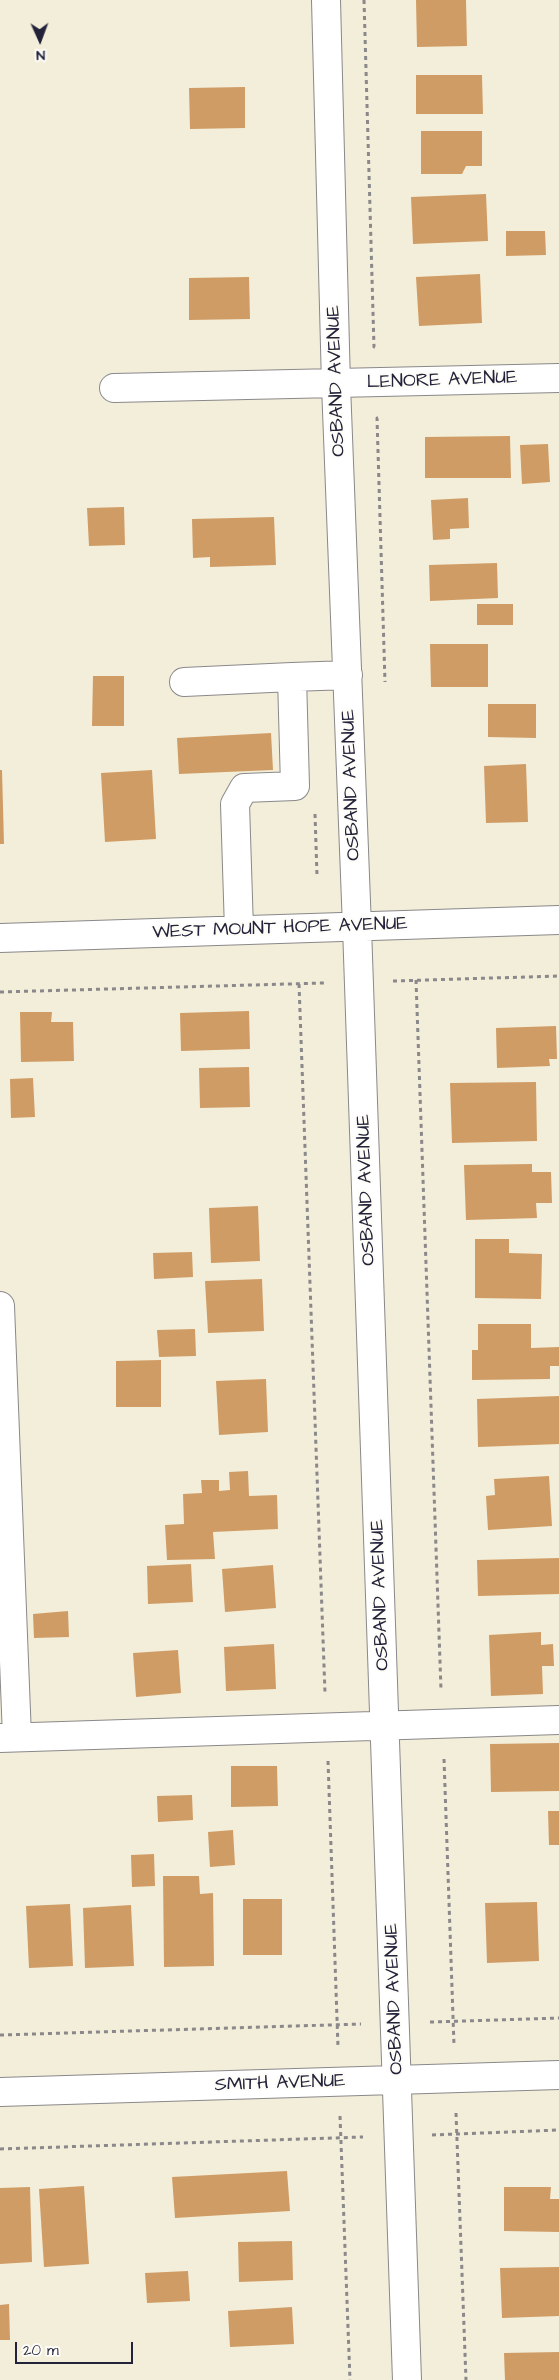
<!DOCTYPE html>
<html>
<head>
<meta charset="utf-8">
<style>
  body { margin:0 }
  #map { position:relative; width:559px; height:2380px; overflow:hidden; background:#f3eed9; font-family:"Architects Daughter",sans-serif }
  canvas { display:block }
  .north { position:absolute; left:15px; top:15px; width:50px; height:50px; -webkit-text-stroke:4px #fdfcf7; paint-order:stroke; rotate:178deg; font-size:14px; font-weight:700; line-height:20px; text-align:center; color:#22223b }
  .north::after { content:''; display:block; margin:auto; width:18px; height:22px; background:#22223b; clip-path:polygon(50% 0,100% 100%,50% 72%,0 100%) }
  .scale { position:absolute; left:15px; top:2342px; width:118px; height:22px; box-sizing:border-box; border:2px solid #22223b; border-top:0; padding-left:6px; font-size:15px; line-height:18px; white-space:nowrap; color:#22223b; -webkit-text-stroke:4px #fdfcf7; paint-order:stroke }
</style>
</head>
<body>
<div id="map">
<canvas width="559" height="2380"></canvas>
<div class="north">N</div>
<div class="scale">20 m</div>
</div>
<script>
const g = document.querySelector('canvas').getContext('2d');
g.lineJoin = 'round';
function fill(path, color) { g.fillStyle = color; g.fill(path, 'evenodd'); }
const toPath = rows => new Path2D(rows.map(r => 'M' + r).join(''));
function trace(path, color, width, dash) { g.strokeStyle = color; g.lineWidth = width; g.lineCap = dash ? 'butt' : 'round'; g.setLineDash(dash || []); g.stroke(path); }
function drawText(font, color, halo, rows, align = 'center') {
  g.font = font + ' "Architects Daughter",sans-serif'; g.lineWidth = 4; g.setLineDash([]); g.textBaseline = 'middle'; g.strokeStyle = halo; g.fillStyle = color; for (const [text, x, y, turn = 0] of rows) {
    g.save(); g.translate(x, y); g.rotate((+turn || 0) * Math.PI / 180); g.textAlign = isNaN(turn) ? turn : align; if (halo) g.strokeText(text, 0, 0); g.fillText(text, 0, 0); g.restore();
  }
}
fill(toPath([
  [416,0,466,0,467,46,417,47],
  [416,75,482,75,483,114,416,114],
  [245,87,245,128,190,129,189,88],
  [421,131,482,131,482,166,466,166,462,174,421,174],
  [486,194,488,241,413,244,411,197],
  [506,231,545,231,546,255,506,256],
  [480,274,482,323,419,326,416,277],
  [249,277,250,319,189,320,189,278],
  [510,436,511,478,425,478,425,437],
  [548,444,550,482,522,484,520,445],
  [468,498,469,528,450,529,450,539,433,540,431,500],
  [124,507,125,545,89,546,87,508],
  [274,517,276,565,210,567,210,557,193,558,192,519],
  [497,563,498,598,430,601,429,565],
  [477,604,513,604,513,625,477,625],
  [430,644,488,644,488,687,431,687],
  [93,676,124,676,124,726,92,726],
  [488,704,536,704,536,738,488,737],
  [271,733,273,770,179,774,177,738],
  [526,764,528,822,486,823,484,766],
  [0,770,2,770,4,844,0,844],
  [152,770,156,839,105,842,101,773],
  [249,1011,250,1049,181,1051,180,1013],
  [20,1012,52,1012,51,1022,73,1022,74,1061,21,1062],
  [556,1026,557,1059,549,1059,550,1066,497,1068,496,1028],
  [249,1067,250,1107,200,1108,199,1068],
  [33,1078,35,1117,11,1118,10,1079],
  [536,1082,537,1141,452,1143,450,1083],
  [532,1164,532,1172,551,1172,552,1203,536,1203,537,1218,466,1220,464,1165],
  [258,1206,260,1261,211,1263,209,1208],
  [475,1239,509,1239,509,1253,542,1254,541,1299,475,1298],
  [192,1252,193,1277,154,1279,153,1253],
  [262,1279,264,1331,208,1333,205,1281],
  [478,1324,531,1324,531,1348,559,1347,559,1366,550,1366,550,1379,472,1380,472,1350,478,1350],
  [195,1329,196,1356,159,1357,157,1330],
  [161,1360,161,1407,116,1407,116,1361],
  [266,1379,268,1432,219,1435,216,1381],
  [559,1396,559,1444,478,1447,477,1399],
  [248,1471,249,1496,277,1495,278,1529,213,1532,215,1559,167,1560,165,1525,184,1524,183,1494,202,1493,201,1480,219,1480,219,1491,230,1490,229,1472],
  [549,1476,552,1526,488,1530,486,1496,495,1495,494,1479],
  [559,1558,559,1594,478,1596,477,1560],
  [191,1564,193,1602,148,1604,147,1566],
  [273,1565,276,1608,225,1612,222,1569],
  [68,1611,69,1637,34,1638,33,1614],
  [541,1632,541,1645,553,1644,554,1666,542,1666,543,1694,491,1696,489,1635],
  [274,1644,276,1689,226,1691,224,1647],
  [178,1650,181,1693,136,1697,133,1653],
  [559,1743,559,1791,491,1792,490,1744],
  [231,1766,277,1766,278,1806,231,1807],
  [192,1795,193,1820,158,1822,157,1796],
  [548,1811,559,1811,559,1845,549,1845],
  [233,1830,235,1865,210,1867,208,1832],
  [154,1854,155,1886,132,1887,131,1855],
  [163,1876,199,1876,200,1894,213,1893,214,1966,164,1967],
  [243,1899,282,1899,282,1955,243,1955],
  [537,1902,539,1961,487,1963,485,1903],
  [70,1904,73,1966,29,1968,26,1906],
  [131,1905,134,1966,85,1968,83,1908],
  [287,2171,290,2211,175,2218,172,2177],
  [84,2186,89,2264,44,2267,39,2189],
  [30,2187,32,2262,0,2264,0,2188],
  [504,2187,551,2187,550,2199,559,2199,559,2232,504,2231],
  [292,2241,293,2280,239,2282,238,2242],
  [559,2267,559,2316,502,2318,500,2268],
  [188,2271,190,2301,147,2303,145,2273],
  [9,2304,10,2340,0,2340,0,2305],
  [292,2307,294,2344,230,2347,228,2311],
  [559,2352,559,2380,505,2380,504,2353]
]), '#d09c65');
const minor = toPath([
  [326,0,336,385,357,927,407,2380],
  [114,388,559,378],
  [184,682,292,677],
  [239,930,235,804,244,788,295,786,292,677,348,675],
  [0,938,559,920],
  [0,1306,17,1737],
  [0,1738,559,1720],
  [0,2092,559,2075]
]);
trace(minor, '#8a888a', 30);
trace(toPath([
  [364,0,374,347,376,347],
  [378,418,377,418,385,682],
  [315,814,317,876],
  [416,980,441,1690],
  [393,981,559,976],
  [299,984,325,1693],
  [0,992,324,983],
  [444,1759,454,2045],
  [328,1761,338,2047],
  [430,2022,559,2018],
  [0,2035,361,2024],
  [456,2113,466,2380],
  [340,2116,350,2380],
  [432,2135,559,2130],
  [0,2149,363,2137]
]), '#8a888a', 3, [4, 4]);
trace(minor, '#fff', 28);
drawText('19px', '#22223b', '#fdfcf7', [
  ["OSBAND AVENUE",337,381,-92],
  ["LENORE AVENUE",442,381,-2],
  ["OSBAND AVENUE",352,785,-92],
  ["WEST MOUNT HOPE AVENUE",280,929,-2],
  ["OSBAND AVENUE",367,1190,-92],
  ["OSBAND AVENUE",381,1595,-92],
  ["OSBAND AVENUE",395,1999,-92],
  ["SMITH AVENUE",280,2084,-2]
]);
</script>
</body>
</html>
